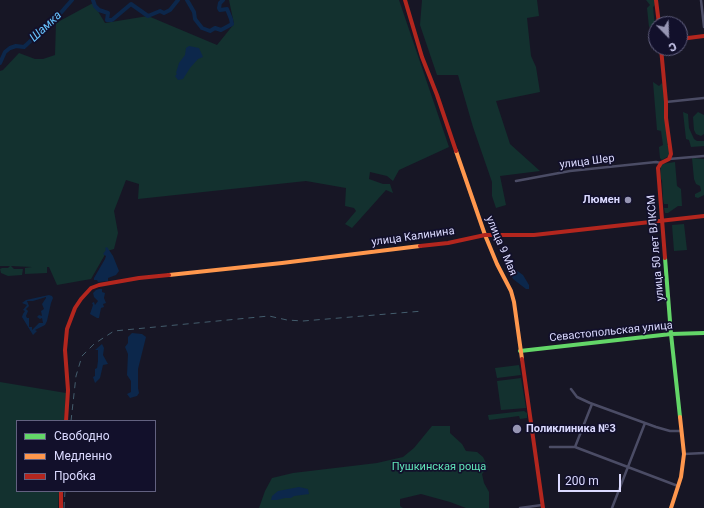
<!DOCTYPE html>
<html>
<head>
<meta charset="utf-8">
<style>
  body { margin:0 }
  #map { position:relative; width:704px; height:508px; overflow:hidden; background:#171625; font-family:Roboto,sans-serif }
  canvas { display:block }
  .legend { position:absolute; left:16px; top:420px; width:140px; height:72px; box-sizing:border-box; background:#12102b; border:1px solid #626180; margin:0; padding:5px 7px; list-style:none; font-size:12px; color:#dbdaff }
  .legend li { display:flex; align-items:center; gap:8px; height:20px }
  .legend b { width:20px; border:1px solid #626180 }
  .north { position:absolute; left:648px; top:16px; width:40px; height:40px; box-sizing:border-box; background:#12102b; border:1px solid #626180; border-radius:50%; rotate:157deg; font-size:11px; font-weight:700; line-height:16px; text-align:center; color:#dbdaff }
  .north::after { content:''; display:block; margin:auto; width:14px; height:18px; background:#9695b3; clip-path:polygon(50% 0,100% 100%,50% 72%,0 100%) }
  .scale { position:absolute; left:558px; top:474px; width:63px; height:18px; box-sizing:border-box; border:2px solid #dbdaff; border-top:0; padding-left:5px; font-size:12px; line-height:14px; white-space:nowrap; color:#dbdaff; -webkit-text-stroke:3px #12102b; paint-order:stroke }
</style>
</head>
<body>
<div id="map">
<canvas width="704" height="508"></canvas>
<ul class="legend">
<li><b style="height:5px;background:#63d668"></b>Свободно</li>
<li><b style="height:5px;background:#ff974d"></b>Медленно</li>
<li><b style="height:5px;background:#b3261e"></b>Пробка</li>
</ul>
<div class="north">С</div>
<div class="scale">200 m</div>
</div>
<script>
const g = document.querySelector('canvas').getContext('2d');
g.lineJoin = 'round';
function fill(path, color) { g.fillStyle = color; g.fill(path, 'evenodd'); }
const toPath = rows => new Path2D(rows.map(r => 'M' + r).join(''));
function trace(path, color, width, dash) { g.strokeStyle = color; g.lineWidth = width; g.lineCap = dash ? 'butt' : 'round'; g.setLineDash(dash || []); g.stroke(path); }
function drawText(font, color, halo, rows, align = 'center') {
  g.font = font + ' Roboto,sans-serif'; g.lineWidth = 3.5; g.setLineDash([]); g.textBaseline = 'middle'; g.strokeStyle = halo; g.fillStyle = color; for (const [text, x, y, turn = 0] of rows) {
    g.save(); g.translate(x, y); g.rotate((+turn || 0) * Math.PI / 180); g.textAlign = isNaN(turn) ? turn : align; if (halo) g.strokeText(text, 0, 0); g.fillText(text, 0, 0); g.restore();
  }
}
fill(toPath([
  [229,0,399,0,449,147,399,170,393,181,387,176,370,172,369,179,383,184,390,184,393,193,386,190,352,228,345,224,356,211,354,208,345,206,346,188,306,181,138,199,139,184,126,180,114,211,118,233,114,249,107,251,91,279,57,285,49,267,47,267,47,273,25,274,25,268,32,267,11,266,14,269,23,269,22,275,8,276,1,273,0,269,2,268,8,268,10,266,0,266,0,71,3,70,19,53,35,59,43,59,55,55,56,23,93,3,105,23,148,16,217,45,234,24],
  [422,0,537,0,539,16,527,18,531,56,536,67,540,92,496,101,510,144,540,171,500,176,506,205,496,208,492,196,492,182,473,127,458,75,437,75,420,25],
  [646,0,655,0,656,4,653,7,655,27,653,25,649,27,647,8,650,5],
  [653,82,659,86,662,83,663,84,668,142,667,145,669,145,670,154,669,156,662,160,660,158,659,147,663,145,661,131,657,130],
  [683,112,688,114,689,128,694,139,697,141,704,141,704,146,691,147,689,140,686,139],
  [698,112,704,115,704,134,701,136,696,134,694,130,693,117],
  [692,158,704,159,704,195,698,198,695,197,695,194,701,191,701,190,700,186,696,184,694,179],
  [675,162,677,186,681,189,682,206,678,206,668,213,665,213,664,208,668,208,668,204,664,204,663,199,662,181,660,176,661,166,662,164],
  [684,224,687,250,674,251,672,225],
  [519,365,521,375,497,378,495,368],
  [521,378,526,408,501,410,497,381],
  [0,382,66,393,64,421,17,421,17,491,59,491,58,508,0,508],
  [524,411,527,413,527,418,520,419,519,416,489,420,488,415],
  [432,426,450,426,450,433,462,444,466,451,477,452,483,457,488,467,482,474,484,483,489,492,489,508,466,508,450,502,421,494,400,499,400,506,403,508,259,508,265,491,272,478,293,473,377,463,403,457,414,448]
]), '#13312f');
fill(toPath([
  [189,46,199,48,203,57,198,59,190,68,183,79,178,80,175,76,177,74,176,73,179,63,185,55,186,48],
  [107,247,113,256,119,271,116,275,108,278,108,281,98,282,97,280,94,280,94,278,105,259,106,256,103,254,106,250,105,248],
  [516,270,523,275,529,285,529,289,526,289,513,279,511,275],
  [99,289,102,289,102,292,105,293,104,298,106,303,103,304,104,307,101,308,99,318,97,318,90,314,93,305,92,303,94,302,95,305,98,301,94,297,93,293,96,290],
  [49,295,52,296,53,298,51,303,47,321,45,325,35,330,37,331,33,335,22,317,23,314,25,311,23,310,27,305,22,303,26,300],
  [46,298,42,304,44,309,41,311,42,316,39,315,37,317,40,319,42,318,43,323,39,323,32,330,32,327,29,327,29,318,27,318,26,316,28,311,26,309,29,306,27,301,33,301,46,297],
  [132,333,142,334,146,337,138,369,138,388,139,393,137,396,130,398,127,394,131,392,131,381,127,375,128,354,125,347,128,343,128,337],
  [102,344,104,348,103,355,108,364,103,365,100,378,95,383,93,377,95,376,95,369,97,368,98,361,98,350,95,350],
  [299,487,308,489,309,494,294,496,291,498,285,498,277,500,271,500,272,496,278,491]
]), '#0c274b');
trace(toPath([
  [93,0,95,6,99,10,108,13,107,20,112,20,131,4,148,16,160,11,164,13,170,10,178,0],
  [187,0,194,12,195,19,202,28,210,31,215,28,221,30,232,24,231,19,227,9,220,10,219,8,220,3,223,0],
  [0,63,5,52,10,48,16,46,24,47,40,32,44,27,51,24,72,0]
]), '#0c274b', 4);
trace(toPath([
  [701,0,704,27],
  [666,102,704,98],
  [669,159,704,156],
  [516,181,570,171,656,162,661,163],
  [571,389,577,397,590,403,656,427,670,431,681,431],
  [550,447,575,447,678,486],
  [575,447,592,404],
  [684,454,704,453],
  [520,508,542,505],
  [612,508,645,423]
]), '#4b4c65', 2.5);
trace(toPath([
  [665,258,671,334,680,417],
  [520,351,671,334,704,333]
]), '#63d668', 4);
trace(toPath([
  [456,151,485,235,497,264,511,291,514,302,522,359],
  [169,275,282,263,420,246],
  [671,508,681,477,684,454,680,417]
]), '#ff974d', 4);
trace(toPath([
  [405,0,422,57,437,95,456,151],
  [656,0,659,24],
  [680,39,704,36],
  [661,48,666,102,666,118,671,154,669,159,661,163,658,168,665,258],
  [420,246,448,243,485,235,534,235,704,216],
  [522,359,543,508],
  [66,421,68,390,65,350,67,329,75,308,81,299,91,288,99,285,139,278,169,275],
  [61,491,61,508]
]), '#b3261e', 4);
trace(toPath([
  [71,421,76,376,82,356,94,344,114,331,269,316,287,320,303,321,423,311],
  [64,508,65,491]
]), '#445d6d', 1, [6, 5]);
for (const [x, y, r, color] of [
  [628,200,4,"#9695b3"],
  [517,429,5,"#9695b3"]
]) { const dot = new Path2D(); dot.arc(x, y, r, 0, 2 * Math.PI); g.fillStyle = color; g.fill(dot); trace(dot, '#12102b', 1.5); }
drawText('11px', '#dbdaff', '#12102b', [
  ["улица Шер",587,162,-7],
  ["улица Калинина",413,237,-8],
  ["улица 9 Мая",501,246,67],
  ["улица 50 лет ВЛКСМ",656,248,-95],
  ["Севастопольская улица",611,332,-6]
]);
drawText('bold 11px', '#dbdaff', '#12102b', [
  ["Люмен",620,200],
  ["Поликлиника №3",526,429,"left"]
], 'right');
drawText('11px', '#60e5b9', '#12102b', [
  ["Пушкинская роща",439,467]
]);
drawText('italic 12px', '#68c5ff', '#12102b', [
  ["Шамка",46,27,-43]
]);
</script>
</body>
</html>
